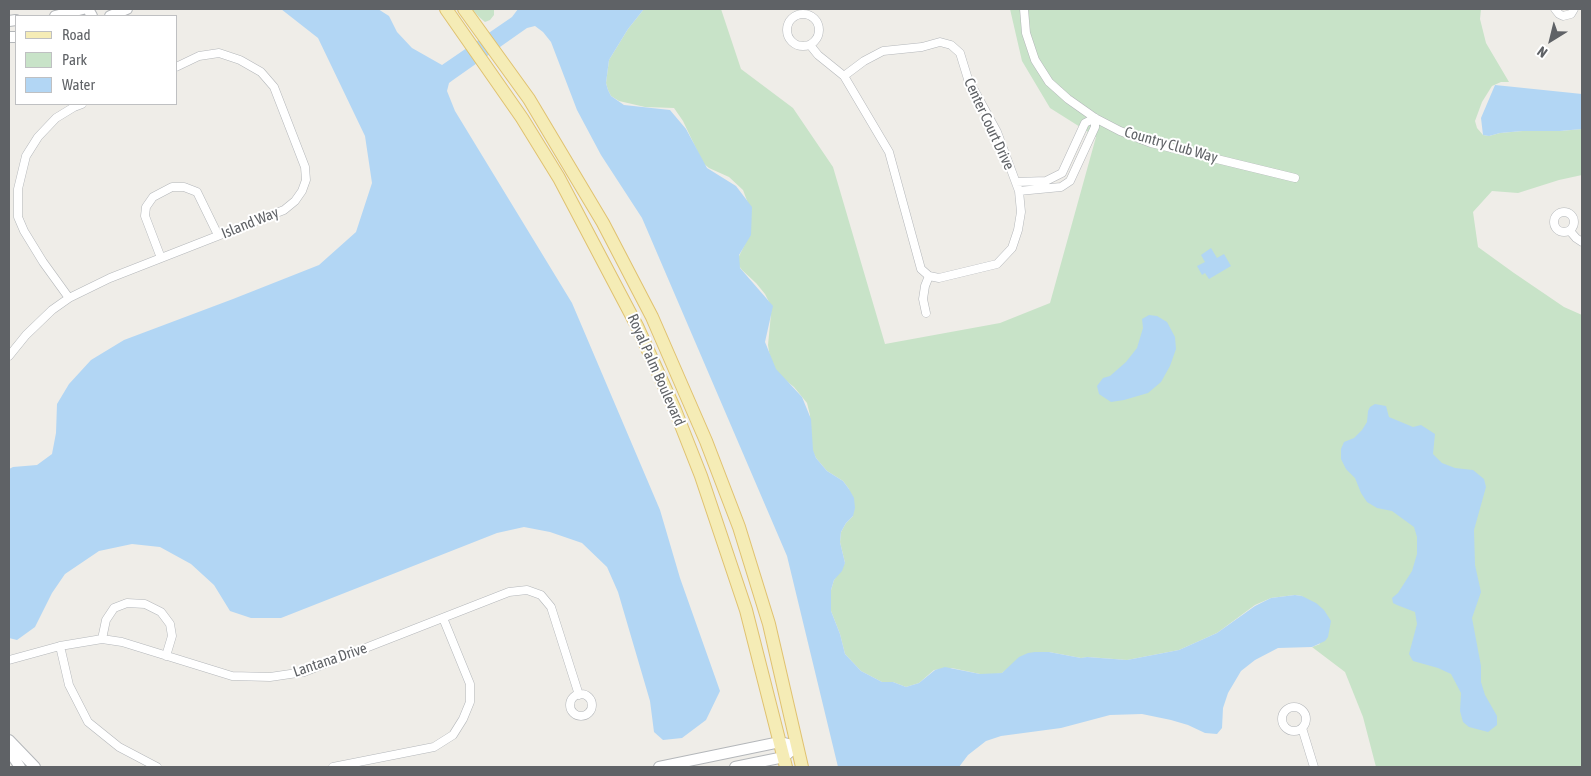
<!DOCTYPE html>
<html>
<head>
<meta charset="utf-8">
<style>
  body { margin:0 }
  #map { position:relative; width:1591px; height:776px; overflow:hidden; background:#efede8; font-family:"Asap Condensed",sans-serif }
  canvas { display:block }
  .frame { position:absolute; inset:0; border:10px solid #5f6266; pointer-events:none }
  .legend { position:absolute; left:15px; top:15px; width:162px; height:90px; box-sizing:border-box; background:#fff; border:1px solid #bfc0c2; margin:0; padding:6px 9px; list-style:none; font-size:15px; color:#5f6266 }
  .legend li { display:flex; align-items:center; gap:10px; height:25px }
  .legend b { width:25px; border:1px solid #bfc0c2 }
  .north { position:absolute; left:1526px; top:15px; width:50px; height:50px; -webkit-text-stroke:4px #fff; paint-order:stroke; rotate:216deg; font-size:14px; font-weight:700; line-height:20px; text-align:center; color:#5f6266 }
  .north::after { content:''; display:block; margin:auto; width:18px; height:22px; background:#5f6266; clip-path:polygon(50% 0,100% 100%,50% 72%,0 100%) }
</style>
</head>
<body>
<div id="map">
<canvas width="1591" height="776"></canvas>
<div class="frame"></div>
<ul class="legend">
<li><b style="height:6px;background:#f5ecb6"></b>Road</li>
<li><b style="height:14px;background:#c8e3c8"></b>Park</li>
<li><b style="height:14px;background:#b2d6f4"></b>Water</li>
</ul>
<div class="north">N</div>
</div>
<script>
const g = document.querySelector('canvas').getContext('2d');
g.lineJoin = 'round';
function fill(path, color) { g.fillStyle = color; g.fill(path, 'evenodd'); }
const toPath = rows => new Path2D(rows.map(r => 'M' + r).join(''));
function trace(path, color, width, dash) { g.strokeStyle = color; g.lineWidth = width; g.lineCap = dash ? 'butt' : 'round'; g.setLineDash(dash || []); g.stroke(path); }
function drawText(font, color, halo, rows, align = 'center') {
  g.font = font + ' "Asap Condensed",sans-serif'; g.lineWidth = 4; g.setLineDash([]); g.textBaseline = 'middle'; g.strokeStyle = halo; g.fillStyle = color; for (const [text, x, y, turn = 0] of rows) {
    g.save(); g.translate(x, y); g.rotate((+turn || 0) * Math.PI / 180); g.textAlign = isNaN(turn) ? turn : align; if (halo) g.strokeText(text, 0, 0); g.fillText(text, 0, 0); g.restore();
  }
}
fill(toPath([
  [472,9,494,9,494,15,490,20,485,22,479,17],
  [644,9,721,9,741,69,793,108,833,167,885,344,1000,323,1050,303,1096,137,1050,108,1022,61,1010,9,1481,9,1480,19,1486,43,1509,82,1501,82,1492,86,1482,102,1475,121,1477,128,1483,135,1489,136,1500,133,1522,131,1560,131,1582,129,1582,175,1559,180,1518,193,1492,191,1473,212,1478,247,1514,273,1564,307,1582,315,1582,767,1376,767,1363,717,1345,672,1312,647,1320,644,1302,596,1295,595,1271,598,1255,605,1217,633,1179,650,1127,660,1088,657,1081,658,1049,652,1011,666,1002,673,996,674,980,674,952,668,934,670,919,683,906,687,893,682,882,682,861,671,845,654,840,634,831,611,831,590,834,580,845,563,840,542,841,532,846,523,853,516,849,489,843,481,827,471,816,458,811,447,810,415,807,403,794,387,775,372,770,358,768,345,771,314,769,302,765,294,756,283,742,270,739,266,738,258,745,244,749,206,743,190,729,177,709,168,703,163,683,121,674,108,645,107,619,101,611,96,608,90,606,83,609,60,628,29]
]), '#c8e3c8');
fill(toPath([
  [281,9,378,9,389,16,397,32,412,48,442,65,512,17,518,9,644,9,628,29,609,60,606,83,608,90,611,96,624,105,670,110,686,129,707,168,736,186,752,207,751,235,739,255,740,268,773,306,765,342,776,369,802,397,811,419,813,450,816,458,827,471,843,481,849,489,854,498,855,508,853,516,846,523,841,532,840,542,845,563,842,571,834,580,831,590,831,611,840,634,845,654,861,671,882,682,893,682,906,687,919,683,935,670,945,667,980,674,1002,673,1019,657,1028,653,1035,652,1049,652,1081,658,1087,657,1127,660,1179,650,1217,633,1255,606,1271,598,1295,595,1302,596,1316,603,1324,610,1331,621,1328,637,1325,641,1312,647,1278,648,1255,660,1241,671,1228,693,1223,708,1222,728,1217,734,1205,733,1188,725,1171,720,1142,714,1110,715,1061,728,1001,736,986,741,968,755,959,767,838,767,787,556,642,218,601,155,577,110,551,42,543,32,535,26,527,28,453,80,449,83,447,91,455,111,572,303,660,510,680,578,720,691,706,720,682,738,663,740,654,732,650,701,618,592,607,567,582,543,550,532,524,527,497,533,281,618,251,618,230,611,214,585,191,564,160,547,132,544,99,551,65,574,52,593,35,627,17,640,9,638,9,469,13,467,37,465,52,454,56,433,57,404,69,384,91,360,124,340,233,299,319,265,356,232,372,183,365,136,318,38],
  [1495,85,1582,94,1582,129,1560,131,1522,131,1500,133,1489,136,1483,135,1481,118],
  [1211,248,1217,258,1224,254,1231,266,1209,279,1205,273,1202,275,1197,266,1205,262,1201,255],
  [1149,315,1157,316,1167,322,1175,337,1176,349,1170,366,1161,382,1148,393,1124,400,1111,402,1099,394,1097,386,1103,378,1110,376,1126,362,1137,348,1143,328,1142,319],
  [1375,404,1386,406,1389,417,1413,427,1421,425,1435,434,1433,454,1442,463,1455,468,1473,470,1484,479,1486,487,1474,530,1475,565,1481,592,1472,618,1481,666,1481,682,1485,695,1497,716,1497,725,1488,732,1469,727,1463,722,1460,711,1461,693,1451,674,1438,668,1413,661,1409,654,1417,624,1415,612,1397,605,1393,603,1392,598,1398,593,1412,571,1417,554,1417,537,1414,527,1392,511,1377,508,1367,502,1361,493,1355,478,1346,469,1341,459,1341,449,1344,442,1354,438,1362,430,1367,422,1368,411,1370,407]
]), '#b2d6f4');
const minor = toPath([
  [1024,9,1026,33,1035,60,1049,82,1068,99,1095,118,1120,131,1151,143,1295,178],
  [1555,9,1559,14,1563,16,1571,14,1574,9],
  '787 30a16 16 0 1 1 32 0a16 16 0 1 1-32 0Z',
  [810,45,818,55,844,76,889,152,921,269,929,276,939,278,997,264,1012,248,1018,230,1021,212,1019,191,997,132,968,79,960,53,951,45,940,42,922,47,883,51,864,61,844,76],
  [1016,182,1046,181,1062,173,1085,123,1095,118,1095,127,1070,181,1061,187,1019,191],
  '1554 222a10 10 0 1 1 20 0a10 10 0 1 1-20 0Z',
  [1570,231,1576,238,1582,242],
  [161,258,145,216,146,207,153,197,172,187,184,187,197,192,218,235],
  [69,298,43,262,24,231,18,217,18,189,26,156,38,137,56,118,74,107,82,104],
  [926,313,923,299,925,286,929,276],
  [9,356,26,335,52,310,69,298,110,278,284,210,295,201,302,191,306,180,305,167,274,87,261,72,240,60,219,53,199,56,176,67],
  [102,639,106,620,114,608,127,603,145,604,161,612,170,624,172,636,166,656],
  [60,646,69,685,88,722,119,747,157,767],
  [9,660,60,646,102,639,122,642,232,676,270,677,304,672,509,592,527,590,541,595,551,607,579,695],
  '570 705a11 11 0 1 1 22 0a11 11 0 1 1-22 0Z',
  '1282 719a12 12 0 1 1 24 0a12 12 0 1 1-24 0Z',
  [1302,728,1314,767],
  [333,767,434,747,453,735,463,719,470,702,470,684,443,618]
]);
const tertiary = toPath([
  [88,9,92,16],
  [55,16,83,9],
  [110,16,127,9],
  [9,21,16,20],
  [9,37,16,37],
  [9,740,35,767],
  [9,751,20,767],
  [659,767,780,742,797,746],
  [735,767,784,757,797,746]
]);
const primary = toPath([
  [446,9,522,118,559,178,637,326,675,410,701,476,746,610,786,767],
  [464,9,529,99,603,223,652,317,706,441,739,527,769,624,802,767]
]);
trace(minor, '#b4b7ba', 9);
trace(tertiary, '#b4b7ba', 12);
trace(primary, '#e0c270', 14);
trace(minor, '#fff', 8);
trace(tertiary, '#fff', 10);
trace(primary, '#f5ecb6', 12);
drawText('15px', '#5f6266', '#fff', [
  ["Center Court Drive",989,124,65],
  ["Country Club Way",1171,145,16],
  ["Island Way",250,223,-22],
  ["Royal Palm Boulevard",656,370,66],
  ["Lantana Drive",330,660,-19]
]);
</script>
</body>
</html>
